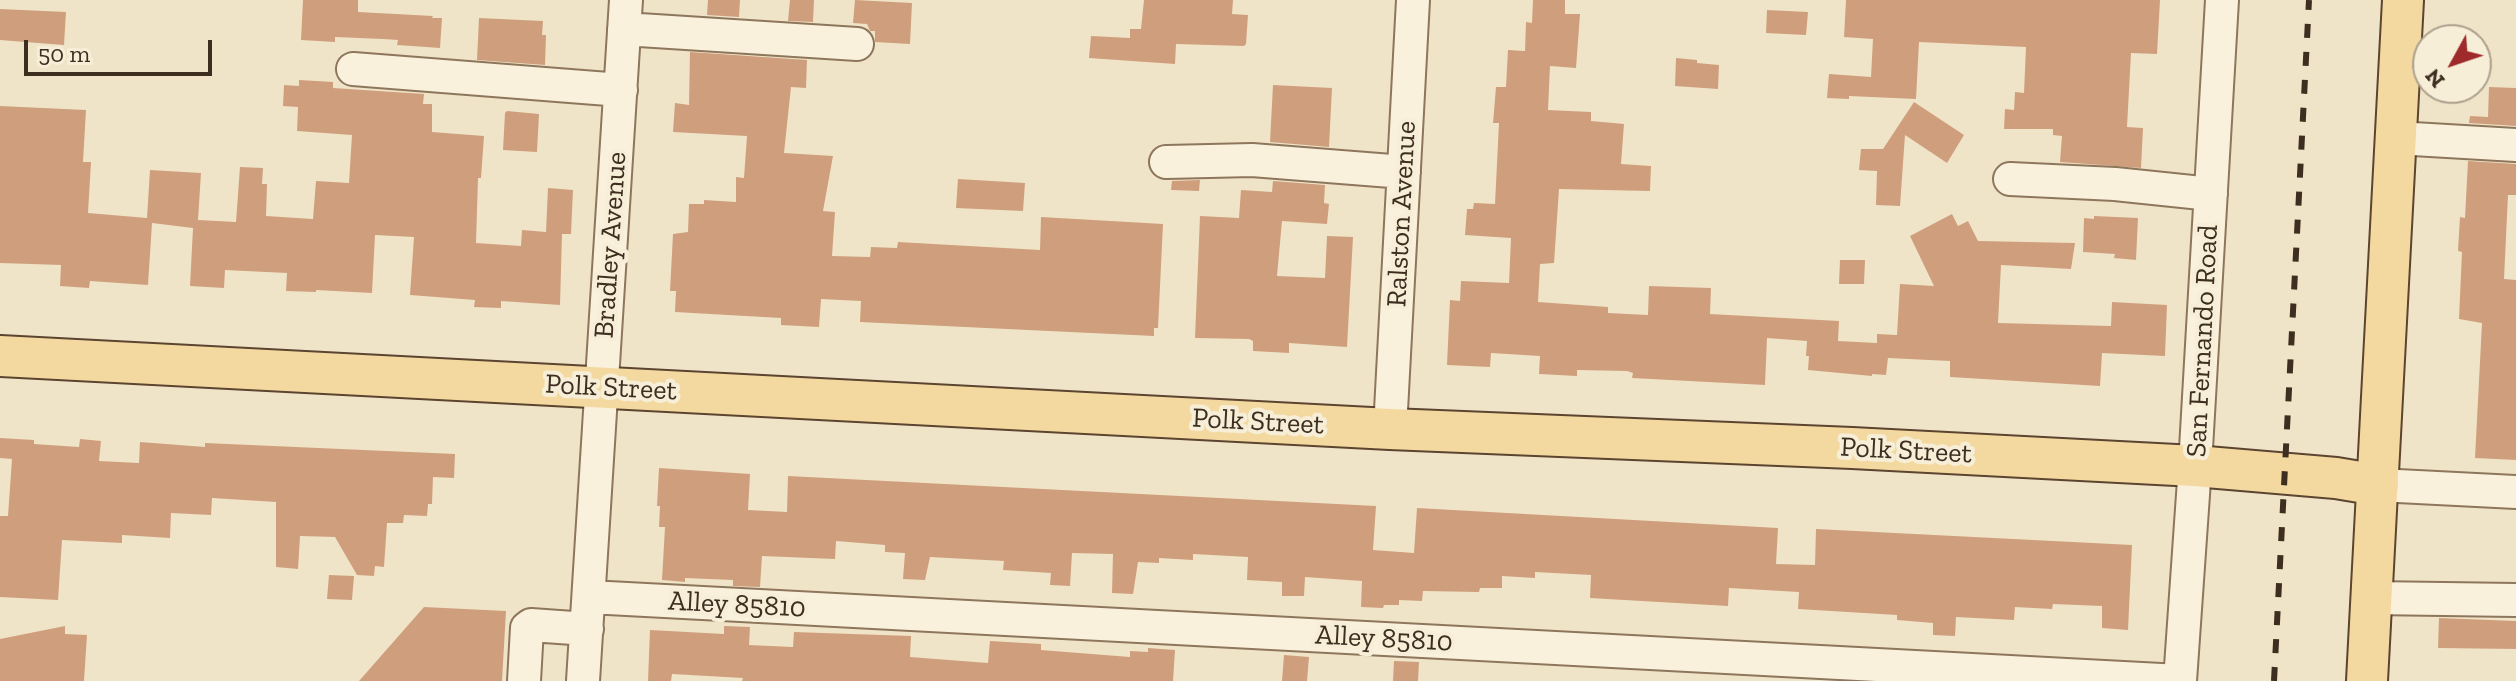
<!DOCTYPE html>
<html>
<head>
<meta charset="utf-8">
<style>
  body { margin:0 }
  #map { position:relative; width:2516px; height:681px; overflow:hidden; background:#f0e4c8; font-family:"Zilla Slab",serif }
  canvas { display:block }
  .north { position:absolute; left:2412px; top:24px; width:80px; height:80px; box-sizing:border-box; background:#f7eed8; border:2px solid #ada18e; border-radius:50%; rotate:230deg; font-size:22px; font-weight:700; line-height:32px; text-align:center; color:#3d2e20 }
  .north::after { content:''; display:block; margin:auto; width:28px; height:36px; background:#9e2a2b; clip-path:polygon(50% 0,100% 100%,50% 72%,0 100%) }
  .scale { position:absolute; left:24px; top:40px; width:188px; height:36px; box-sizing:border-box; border:4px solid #3d2e20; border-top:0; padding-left:10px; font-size:24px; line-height:28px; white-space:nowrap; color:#3d2e20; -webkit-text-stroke:6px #f7eed8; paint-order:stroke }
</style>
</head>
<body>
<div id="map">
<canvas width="2516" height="681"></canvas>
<div class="north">N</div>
<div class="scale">50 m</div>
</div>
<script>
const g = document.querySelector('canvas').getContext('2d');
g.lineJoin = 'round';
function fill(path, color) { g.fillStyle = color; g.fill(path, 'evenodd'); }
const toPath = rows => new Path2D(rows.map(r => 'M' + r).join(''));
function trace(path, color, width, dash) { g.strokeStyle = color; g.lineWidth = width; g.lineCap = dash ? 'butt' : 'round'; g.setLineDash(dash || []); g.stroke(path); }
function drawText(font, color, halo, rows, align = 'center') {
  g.font = font + ' "Zilla Slab",serif'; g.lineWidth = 8; g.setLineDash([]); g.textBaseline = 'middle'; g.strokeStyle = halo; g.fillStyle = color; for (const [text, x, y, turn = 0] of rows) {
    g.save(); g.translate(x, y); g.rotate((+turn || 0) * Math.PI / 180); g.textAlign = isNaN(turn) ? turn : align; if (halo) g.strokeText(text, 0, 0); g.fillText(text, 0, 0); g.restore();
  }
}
fill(toPath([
  [303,0,358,0,358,12,433,16,432,18,442,18,440,48,397,45,398,40,383,39,335,37,335,42,301,40],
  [708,0,740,0,739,17,707,15],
  [790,0,814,0,813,22,788,21],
  [855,0,912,3,910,44,875,42,875,31,870,31,867,24,853,23],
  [1144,0,1233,0,1232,14,1248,15,1246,44,1244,46,1176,44,1175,64,1089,58,1091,36,1130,38,1130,29,1141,29],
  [1533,0,1565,0,1565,14,1580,14,1576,68,1550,66,1548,110,1591,112,1591,121,1624,124,1621,164,1651,166,1650,191,1559,189,1554,263,1540,264,1538,302,1608,307,1608,313,1648,315,1649,286,1711,288,1710,314,1839,321,1838,341,1877,343,1877,334,1897,335,1900,284,1934,286,1910,236,1952,214,1958,226,1968,221,1978,241,2075,243,2071,269,2001,265,1998,323,2111,326,2112,302,2167,305,2165,356,2102,353,2100,386,1950,377,1950,361,1888,358,1886,375,1872,374,1872,376,1808,370,1809,356,1806,356,1807,341,1767,338,1765,385,1632,378,1633,373,1627,371,1577,370,1577,376,1539,374,1540,356,1491,353,1490,367,1447,365,1450,300,1460,301,1461,281,1509,283,1511,238,1465,235,1467,209,1473,209,1474,203,1495,204,1499,123,1493,123,1496,87,1506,87,1508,50,1525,51,1526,22,1532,23],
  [1846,0,2160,0,2157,54,2131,53,2127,127,2143,128,2141,168,2060,162,2062,136,2053,135,2053,129,2004,129,2005,109,2014,110,2015,92,2024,93,2026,47,1919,42,1916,99,1849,96,1849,99,1827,98,1829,74,1871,77,1873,39,1844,37],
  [0,9,66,12,64,45,0,40],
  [1767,10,1808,12,1806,35,1766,33],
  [479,18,543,21,542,35,546,35,545,65,477,60],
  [690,52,807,60,806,88,791,87,784,153,833,156,823,211,835,212,832,256,870,257,871,247,897,248,898,242,1040,250,1041,217,1163,224,1158,328,1154,328,1154,336,860,322,861,301,821,299,819,327,781,325,781,318,675,312,676,291,670,291,673,234,688,232,689,204,704,204,704,200,736,202,736,177,744,178,747,136,673,132,675,103,689,105],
  [1676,58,1697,60,1697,63,1719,65,1718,89,1675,86],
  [299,80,333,82,333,88,424,94,423,104,432,104,432,132,484,136,481,178,478,178,476,243,521,246,522,230,546,232,548,188,573,190,571,234,562,234,560,305,501,301,501,308,474,307,475,300,410,295,414,237,375,235,372,293,316,290,316,292,286,291,287,273,225,270,224,288,190,286,193,228,152,223,148,285,90,281,89,288,60,286,61,265,0,263,0,106,86,110,83,162,91,162,88,213,147,218,150,170,201,173,198,220,236,222,240,167,263,168,262,184,267,184,266,216,313,219,316,181,349,183,352,135,297,131,298,107,283,106,284,85,299,86],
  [1273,85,1332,88,1329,147,1270,142],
  [2489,87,2516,88,2516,126,2469,123,2470,116,2488,117],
  [1914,102,1964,135,1947,163,1905,135,1900,206,1876,205,1877,171,1859,170,1861,149,1883,149],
  [507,111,539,114,537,152,503,150,505,113],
  [2468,161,2516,164,2516,195,2508,195,2504,279,2516,280,2516,460,2475,458,2482,323,2459,319,2462,252,2458,251,2460,217,2465,218],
  [958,179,1025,183,1023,211,956,208],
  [1200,180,1199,191,1171,190,1172,181],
  [1273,181,1325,185,1324,203,1329,204,1327,224,1282,221,1277,276,1325,278,1327,236,1353,237,1347,347,1289,343,1289,353,1253,351,1253,341,1249,339,1195,338,1200,216,1239,218,1241,190,1272,192],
  [2094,216,2138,218,2136,260,2114,258,2115,254,2083,252,2084,218,2094,219],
  [1840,260,1865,260,1864,284,1839,284],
  [0,438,34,440,34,444,79,447,80,439,101,441,99,461,139,463,140,442,205,447,205,443,455,454,454,478,433,477,432,504,428,504,427,516,404,515,403,523,387,523,384,567,375,566,374,576,357,575,335,537,300,536,298,569,276,567,276,502,212,498,211,515,171,513,170,538,122,535,122,543,62,540,58,600,0,597,0,516,8,516,12,459,0,458],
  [659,468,750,474,748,510,787,512,788,476,1376,506,1373,550,1414,553,1417,508,1778,528,1776,564,1815,565,1816,529,2132,545,2128,630,2102,628,2102,606,2053,604,2052,609,2015,607,2014,620,1956,617,1955,636,1933,635,1933,623,1897,620,1897,615,1798,609,1799,592,1729,588,1728,606,1590,598,1591,575,1535,572,1535,578,1502,576,1502,588,1480,588,1479,592,1423,591,1422,601,1399,600,1399,605,1384,605,1383,608,1361,607,1362,581,1305,577,1304,596,1282,596,1282,582,1247,580,1248,557,1193,554,1193,560,1159,558,1159,563,1138,562,1133,594,1112,593,1113,554,1072,553,1070,586,1050,585,1051,573,1003,570,1004,561,930,557,925,580,903,579,905,553,885,552,885,545,836,541,835,559,762,556,760,587,733,586,733,580,685,578,685,582,662,580,665,527,659,527,660,506,657,506],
  [329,575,354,576,352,600,327,599],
  [424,607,506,611,502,681,359,681],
  [2439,618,2516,621,2516,649,2438,648],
  [65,626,65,634,87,635,84,681,0,681,0,639],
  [724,626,750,627,749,645,793,647,794,632,911,636,910,657,988,663,990,641,1041,644,1041,650,1130,657,1130,651,1148,652,1148,648,1175,650,1173,681,742,681,743,678,672,674,671,681,648,681,650,630,724,634],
  [1284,655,1309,657,1307,681,1282,681],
  [1394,661,1419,662,1418,681,1393,681]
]), '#cf9f7d');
const minor = toPath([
  [624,29,857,44],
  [353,69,621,90],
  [2396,138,2516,145],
  [1166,162,1252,160,1404,172],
  [2010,179,2115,184,2211,194],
  [1390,429,1413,0],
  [2378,485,2516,492],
  [589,597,2180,681,2195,466,2222,0],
  [2371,598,2516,600],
  [524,681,527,628,531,625,587,629],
  [583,681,626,0]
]);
const major = toPath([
  [0,356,1390,429,1852,448,2195,466,2336,478,2378,485],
  [2367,681,2403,0]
]);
trace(minor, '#8d765c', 36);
trace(major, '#5b4430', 44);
trace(minor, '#faf1dc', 32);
trace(major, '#f3d9a0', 40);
trace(toPath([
  [2274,681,2309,0]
]), '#3d2e20', 6, [14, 14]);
drawText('28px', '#3d2e20', '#f7eed8', [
  ["Ralston Avenue",1402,214,-87],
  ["Bradley Avenue",611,245,-86],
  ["San Fernando Road",2203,341,-87],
  ["Polk Street",611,388,3],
  ["Polk Street",1258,422,3],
  ["Polk Street",1906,451,3],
  ["Alley 85810",737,605,3],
  ["Alley 85810",1384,639,3]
]);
</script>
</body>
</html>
